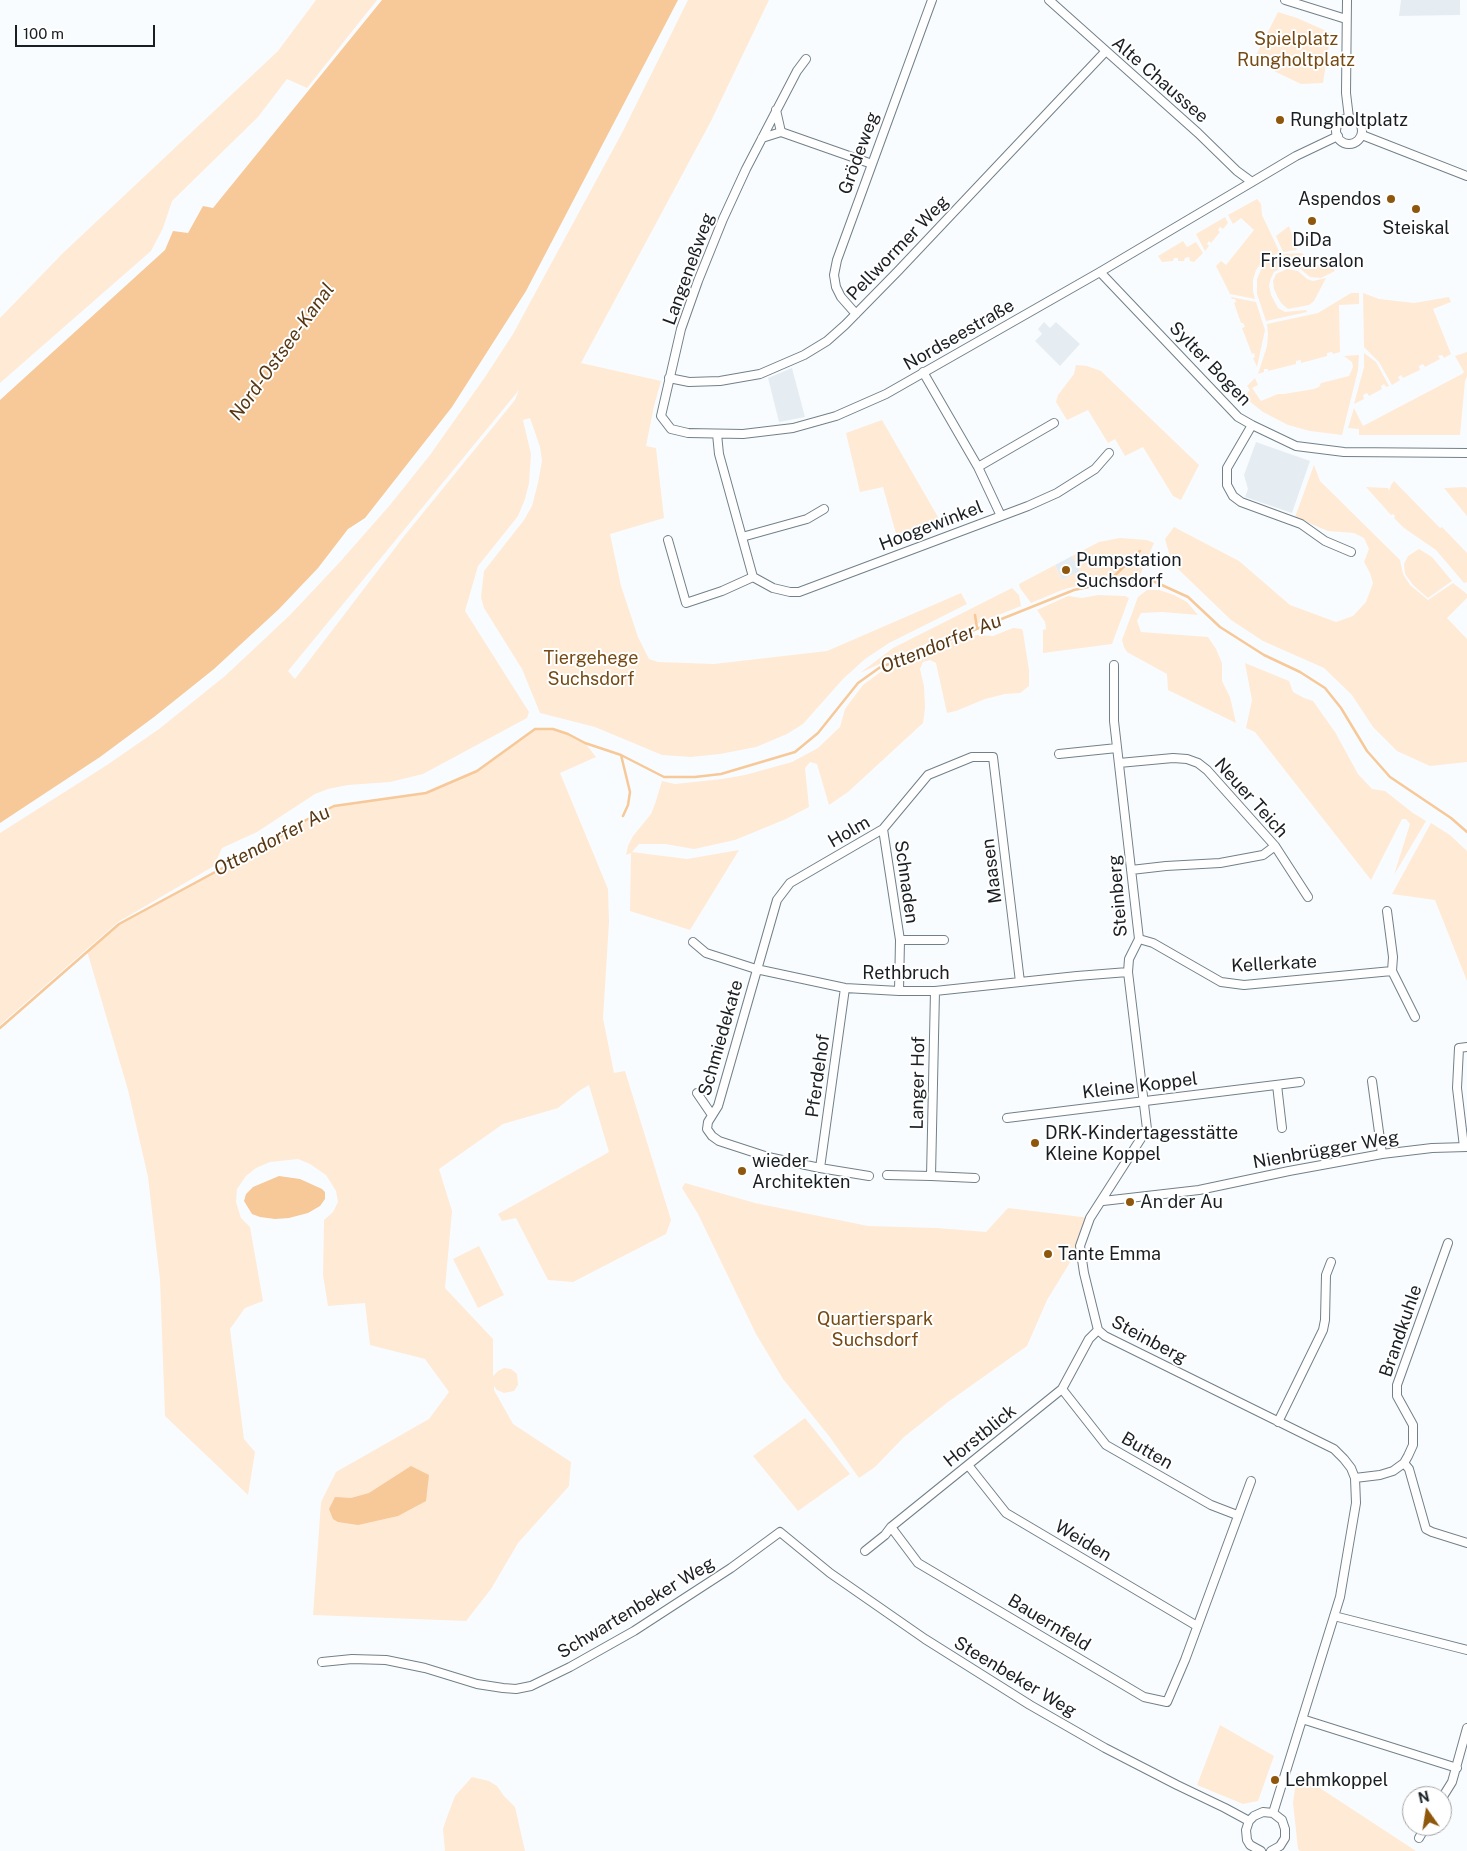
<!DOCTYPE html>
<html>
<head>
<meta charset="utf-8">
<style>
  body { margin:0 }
  #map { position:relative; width:1467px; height:1851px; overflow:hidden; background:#f9fcfe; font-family:"Public Sans",sans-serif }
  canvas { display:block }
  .north { position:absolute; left:1402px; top:1786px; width:50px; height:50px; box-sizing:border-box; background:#fff; border:1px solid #a3a5a7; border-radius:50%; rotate:347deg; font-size:14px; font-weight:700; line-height:20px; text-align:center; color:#191f23 }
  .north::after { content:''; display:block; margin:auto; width:18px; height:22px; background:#8e570c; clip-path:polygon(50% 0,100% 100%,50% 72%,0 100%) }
  .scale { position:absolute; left:15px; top:25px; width:140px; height:22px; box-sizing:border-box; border:2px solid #191f23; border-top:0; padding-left:6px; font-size:15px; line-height:18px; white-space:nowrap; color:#191f23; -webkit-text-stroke:4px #fff; paint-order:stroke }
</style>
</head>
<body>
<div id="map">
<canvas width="1467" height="1851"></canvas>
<div class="north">N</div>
<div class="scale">100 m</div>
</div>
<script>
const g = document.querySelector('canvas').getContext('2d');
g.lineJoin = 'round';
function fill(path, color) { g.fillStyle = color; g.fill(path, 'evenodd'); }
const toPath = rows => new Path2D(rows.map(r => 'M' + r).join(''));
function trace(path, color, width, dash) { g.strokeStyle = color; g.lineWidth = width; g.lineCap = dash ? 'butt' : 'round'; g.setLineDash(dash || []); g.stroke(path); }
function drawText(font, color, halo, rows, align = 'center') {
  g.font = font + ' "Public Sans",sans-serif'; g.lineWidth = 4; g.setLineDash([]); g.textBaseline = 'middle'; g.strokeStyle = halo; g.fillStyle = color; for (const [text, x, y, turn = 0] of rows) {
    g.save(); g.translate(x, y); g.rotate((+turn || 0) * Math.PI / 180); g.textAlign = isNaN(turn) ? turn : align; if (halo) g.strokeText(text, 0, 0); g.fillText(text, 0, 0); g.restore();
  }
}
fill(toPath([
  [1401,0,1460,0,1460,15,1399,16],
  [1044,322,1050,328,1056,322,1080,344,1060,366,1035,341,1042,334,1038,329],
  [792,368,805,417,779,422,768,378],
  [1256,442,1310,461,1292,513,1245,497,1248,489,1244,475],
  [1072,556,1080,571,1062,580,1055,565]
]), '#e5edf3');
fill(toPath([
  [316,0,377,0,307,88,287,79,258,117,172,201,163,228,151,251,0,383,0,318,63,253,278,51],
  [688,0,769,0,711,121,581,363,661,381,654,406,646,446,656,448,664,518,610,534,621,586,638,637,649,659,658,662,714,664,827,651,961,593,967,604,889,643,865,659,843,679,803,724,787,734,756,747,720,754,691,757,662,755,595,727,540,713,522,669,484,608,481,597,484,571,524,520,532,506,538,483,542,461,540,447,530,418,523,420,531,454,529,483,525,499,518,516,478,566,465,611,529,712,527,718,423,774,390,782,348,785,328,789,315,794,257,832,222,848,214,866,118,922,0,1025,0,833,107,765,159,729,225,676,290,615,339,563,390,505,430,455,485,377,513,334,623,131],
  [519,390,515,400,405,535,295,679,288,671],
  [1278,12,1297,18,1331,33,1323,83,1301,84,1253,61],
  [1257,199,1261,204,1262,215,1280,253,1270,256,1262,262,1256,270,1253,280,1253,291,1255,299,1230,294,1216,266,1221,261,1226,265,1254,230,1241,218,1233,224,1228,215],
  [1225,217,1228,223,1223,229,1220,227,1218,230,1220,232,1211,243,1209,241,1207,244,1209,246,1205,251,1196,234],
  [1289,226,1297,250,1283,252,1276,236],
  [1183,241,1187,247,1196,242,1203,253,1194,262,1190,261,1189,257,1185,258,1184,261,1178,261,1178,258,1174,258,1173,261,1162,262,1158,256],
  [1302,253,1308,261,1307,265,1316,268,1317,265,1328,262,1335,271,1321,278,1310,277,1298,267,1289,266,1283,254],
  [1281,256,1285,266,1274,272,1271,278,1269,285,1271,295,1278,308,1285,312,1306,310,1307,312,1266,321,1257,294,1257,279,1263,265,1270,260],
  [1287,269,1298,271,1307,279,1313,281,1326,278,1314,301,1309,305,1288,309,1282,304,1278,298,1274,289,1273,281,1276,274],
  [1351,293,1359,293,1359,304,1339,305,1340,352,1333,354,1332,352,1327,353,1327,356,1301,363,1301,360,1296,361,1296,364,1268,371,1268,369,1264,369,1264,372,1258,374,1267,346,1268,334,1267,324,1318,313],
  [1363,293,1379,299,1414,303,1449,297,1451,302,1433,309,1451,354,1444,358,1442,355,1438,356,1440,359,1425,367,1423,364,1419,366,1420,370,1403,378,1401,375,1398,377,1400,380,1392,385,1379,362,1364,347],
  [1231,297,1256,302,1265,330,1257,367,1253,358,1255,357,1254,353,1252,354,1242,328,1245,327,1243,323,1241,323,1234,303,1236,302,1235,299,1232,299],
  [1467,352,1467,376,1465,381,1460,435,1359,435,1359,429,1348,428,1354,408,1363,426,1462,374,1464,372,1455,356],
  [1364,353,1376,362,1389,386,1386,387,1384,384,1381,386,1382,389,1369,396,1367,393,1363,395,1364,399,1354,404,1364,367],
  [1359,355,1358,370,1342,435,1310,431,1288,425,1263,412,1244,397,1250,390,1247,386,1255,378,1258,385,1252,388,1261,401,1278,394,1284,394,1314,389,1319,387,1321,383,1349,376,1353,367,1352,362,1344,356],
  [1076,365,1087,366,1101,371,1199,465,1181,500,1173,496,1143,447,1125,456,1115,439,1108,443,1088,410,1067,420,1056,402,1058,395,1074,374],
  [882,420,942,524,898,541,883,487,860,492,846,433],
  [1314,465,1320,481,1400,560,1403,574,1410,585,1428,600,1453,583,1467,594,1467,598,1447,618,1467,639,1467,762,1430,766,1397,751,1373,727,1352,695,1324,668,1263,641,1231,620,1176,567,1169,553,1165,539,1174,527,1239,561,1290,605,1336,622,1353,616,1366,602,1373,583,1370,573,1364,562,1369,549,1364,538,1354,533,1328,531,1295,517],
  [1394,481,1440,528,1442,527,1467,553,1467,582,1464,583,1436,550,1404,528,1394,518,1395,516,1393,514,1391,515,1366,487,1388,488,1389,491,1391,485],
  [1465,487,1467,488,1467,516,1444,488],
  [1120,538,1147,540,1154,543,1139,577,1114,576,1062,590,1031,603,1020,588,1019,584,1055,565,1062,580,1080,571,1072,556,1099,542],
  [1419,549,1432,557,1452,581,1428,598,1413,585,1405,574,1404,564,1408,556],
  [1012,588,1019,595,1021,606,901,654,860,673,893,648],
  [1147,590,1159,590,1174,595,1187,602,1198,615,1162,612,1141,613,1137,621,1141,632,1208,637,1216,649,1222,663,1222,681,1230,697,1236,723,1168,690,1167,674,1127,652,1124,647,1122,640,1138,597],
  [1098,595,1125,596,1129,598,1112,644,1043,653,1043,630,1046,629,1045,622,1037,610,1068,596,1082,598],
  [1013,628,1022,629,1023,632,1029,670,1029,686,1020,693,1005,694,985,699,956,711,947,713,936,663,930,660,923,662,920,669,924,686,925,708,923,723,848,792,829,805,817,764,810,762,805,768,809,807,786,819,735,840,694,849,665,844,639,844,632,852,687,859,739,850,690,930,630,911,631,853,626,855,628,846,633,836,651,814,655,804,662,781,675,784,722,779,745,775,792,762,818,748,840,727,845,709,863,685,882,671,954,641,977,635,993,636],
  [1245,663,1289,681,1293,692,1304,698,1313,701,1335,732,1358,774,1372,789,1385,791,1413,813,1426,821,1394,875,1410,824,1406,819,1402,819,1371,880,1255,732,1246,728,1252,700],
  [535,729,553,729,568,734,585,743,596,757,560,773,608,889,609,922,603,1018,614,1073,625,1071,671,1220,666,1234,573,1282,548,1280,516,1218,502,1221,498,1214,609,1152,589,1085,579,1091,558,1108,503,1124,439,1169,452,1211,445,1288,493,1339,493,1376,498,1371,504,1368,511,1369,517,1374,518,1385,514,1391,504,1393,497,1390,494,1386,494,1390,513,1424,571,1462,569,1486,518,1543,491,1589,466,1621,313,1615,321,1502,336,1472,429,1419,449,1392,425,1359,370,1345,365,1303,328,1306,323,1275,324,1220,333,1212,338,1202,336,1191,326,1175,310,1164,298,1159,270,1162,256,1168,246,1176,237,1189,236,1202,241,1218,250,1227,263,1301,245,1308,230,1329,244,1439,255,1452,248,1495,165,1416,160,1280,148,1177,128,1090,87,951,119,924,278,838,306,820,334,806,426,793,477,771],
  [1431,823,1450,835,1467,851,1467,981,1435,900,1392,894],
  [685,1183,755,1203,868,1226,937,1228,986,1232,1008,1208,1090,1218,1080,1246,1047,1300,1027,1346,948,1402,904,1437,875,1467,859,1478,829,1436,783,1379,756,1334,698,1214,682,1188],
  [479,1246,504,1295,478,1308,453,1259],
  [805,1418,850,1474,798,1511,753,1456],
  [1220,1725,1274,1756,1258,1801,1243,1804,1197,1785],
  [1297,1773,1416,1851,1300,1851,1298,1849,1293,1803],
  [472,1777,489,1781,497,1786,504,1796,515,1807,525,1851,445,1851,443,1829,447,1817,455,1796]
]), '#ffead6');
fill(toPath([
  [382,0,678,0,526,291,452,407,365,518,348,529,318,568,279,609,214,669,154,717,100,757,0,823,0,400,165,250,173,231,188,233,203,206,213,208],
  [279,1176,300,1179,322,1189,325,1192,325,1199,320,1206,308,1213,289,1218,275,1219,260,1217,252,1214,244,1201,246,1194,253,1187],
  [411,1466,429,1475,426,1501,398,1516,358,1525,338,1522,333,1519,329,1509,335,1497,351,1498,369,1493]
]), '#f7c898');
trace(toPath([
  [1107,583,1140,551],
  [975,615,977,628],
  [621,755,630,792,628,805,623,816],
  [0,1028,119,924,278,838,306,820,334,806,426,793,477,771,535,729,553,729,568,734,585,743,621,755,664,777,695,777,721,774,795,752,818,733,858,683,879,668,1074,590,1107,583,1133,580,1153,581,1188,597,1220,627,1264,655,1300,672,1325,688,1341,708,1367,751,1390,777,1451,818,1467,832]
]), '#f7c898', 2.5);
const street = toPath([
  [1049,0,1198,133,1237,171,1252,182],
  [1285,0,1346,19],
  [1347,0,1346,93,1349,118],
  [806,59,797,71,746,169,723,219,698,281,681,329,661,416,671,429,688,433,743,434,793,428,836,416,886,394,1100,272,1296,156,1338,136],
  [776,110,781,132,872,164],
  '1336 131a13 13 0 1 1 26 0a13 13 0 1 1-26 0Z',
  [1362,135,1467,176],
  [762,138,781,132],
  [1100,272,1238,417,1252,425,1296,446,1344,452,1467,453],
  [856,314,841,297,836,287,834,275,837,260,932,0],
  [923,372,978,467,1001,516],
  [669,378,689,382,720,381,760,374,804,355,827,341,845,325,898,271,1105,52],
  [1252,425,1227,468,1227,485,1233,496,1241,502,1301,524,1325,541,1351,552],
  [717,434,719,454,753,577,773,588,790,592,799,592,1028,506,1057,493,1095,469,1109,453],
  [978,467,1054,423],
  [742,537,807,519,824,509],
  [668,540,686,603,722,591,753,577],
  [1114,665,1114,721,1139,939,1129,959,1128,972,1147,1129,1090,1218,1080,1246,1084,1273,1098,1330,1105,1336,1334,1449,1344,1459,1351,1468,1355,1478,1356,1503,1340,1597,1273,1813],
  [1059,754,1117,748],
  [1119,763,1173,758,1187,759,1198,763,1207,770,1275,846,1308,897],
  [883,829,900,940,899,991],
  [1131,870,1166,866,1220,863,1263,855,1275,846],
  [1139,939,1153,943,1221,982,1244,985,1392,971,1393,957,1387,911],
  [900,940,944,940],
  [693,942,706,953,756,969,845,988,899,991,935,991,1077,976,1128,972],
  [1392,971,1415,1017],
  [845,988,820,1168,869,1176],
  [935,991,931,1176,975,1178],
  [1372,1081,1382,1154],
  [1277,1085,1282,1128],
  [697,1093,712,1115],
  [1007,1118,1300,1082],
  [1464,1147,1457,1088,1459,1048,1467,1047],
  [820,1168,768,1157,719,1141,712,1136,707,1129,708,1122,718,1106,777,900,790,883,883,829,928,775,972,757,993,757,1020,982],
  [887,1175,931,1176],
  [1103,1201,1199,1190,1289,1171,1382,1154,1432,1148,1467,1147],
  [1062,1389,1106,1445,1211,1505,1237,1515],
  [1278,1422,1323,1330,1325,1320,1326,1275,1331,1262],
  [1404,1463,1409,1469,1426,1529,1432,1532,1467,1543],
  [968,1465,1006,1513,1197,1626],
  [1355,1478,1380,1475,1393,1471,1404,1463,1408,1456,1413,1445,1413,1425,1397,1396,1397,1385,1448,1243],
  [891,1527,918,1563,1144,1697,1167,1702,1185,1660,1251,1481],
  [865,1551,885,1535,891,1527,1062,1389,1089,1339,1098,1330],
  [1334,1616,1467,1650],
  [322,1662,352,1659,386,1660,425,1668,477,1684,503,1688,516,1689,531,1686,570,1667,634,1631,731,1568,780,1532,830,1573,925,1639,1030,1705,1105,1748,1177,1785,1225,1808,1249,1821],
  [1302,1719,1457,1768],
  [1442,1798,1452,1782,1467,1728],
  [1419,1838,1426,1826],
  [1261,1851,1250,1845,1247,1840,1246,1830,1249,1821,1254,1816,1263,1812,1273,1813,1282,1820,1285,1829,1285,1838,1280,1846,1271,1851]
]);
trace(street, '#728089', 10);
trace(street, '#fff', 8);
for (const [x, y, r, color] of [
  [1280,120,5,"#8e570c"],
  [1391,199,5,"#8e570c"],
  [1416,209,5,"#8e570c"],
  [1312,221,5,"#8e570c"],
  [1066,570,5,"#8e570c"],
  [1035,1143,5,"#8e570c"],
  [742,1171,5,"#8e570c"],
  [1130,1202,5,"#8e570c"],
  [1048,1254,5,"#8e570c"],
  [1275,1780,5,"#8e570c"]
]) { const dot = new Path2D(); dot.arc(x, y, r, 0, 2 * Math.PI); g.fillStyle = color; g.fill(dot); trace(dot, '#fff', 2); }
drawText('18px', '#764a13', '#fff', [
  ["Spielplatz",1296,39],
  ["Rungholtplatz",1296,60],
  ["Tiergehege",591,658],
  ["Suchsdorf",591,679],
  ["Quartierspark",875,1319],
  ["Suchsdorf",875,1340]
]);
drawText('18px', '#191f23', '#fff', [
  ["Alte Chaussee",1160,80,41],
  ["Grödeweg",859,153,-70],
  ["Pellwormer Weg",898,248,-46],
  ["Langeneßweg",689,269,-70],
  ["Nordseestraße",959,335,-30],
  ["Sylter Bogen",1210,364,46],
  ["Hoogewinkel",931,526,-21],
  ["Neuer Teich",1251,798,48],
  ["Holm",849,832,-30],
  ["Maasen",992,871,-97],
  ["Schnaden",906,882,82],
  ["Steinberg",1118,896,-95],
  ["Kellerkate",1274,964,-3],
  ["Rethbruch",906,973],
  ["Schmiedekate",721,1038,-74],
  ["Pferdehof",818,1076,-82],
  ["Langer Hof",918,1083,-89],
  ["Kleine Koppel",1140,1086,-7],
  ["Nienbrügger Weg",1326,1150,-10],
  ["Brandkuhle",1401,1331,-71],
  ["Steinberg",1149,1340,28],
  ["Horstblick",980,1436,-39],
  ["Butten",1147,1451,30],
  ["Weiden",1083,1541,31],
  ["Schwartenbeker Weg",636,1608,-31],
  ["Bauernfeld",1049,1623,31],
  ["Steenbeker Weg",1015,1677,31]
]);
drawText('18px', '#191f23', '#fff', [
  ["Rungholtplatz",1290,120],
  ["Aspendos",1381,199,"right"],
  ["Steiskal",1416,228,"center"],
  ["DiDa",1312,240,"center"],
  ["Friseursalon",1312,261,"center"],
  ["Pumpstation",1076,560],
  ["Suchsdorf",1076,581],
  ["DRK-Kindertagesstätte",1045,1133],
  ["Kleine Koppel",1045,1154],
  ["wieder",752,1161],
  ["Architekten",752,1182],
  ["An der Au",1140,1202],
  ["Tante Emma",1058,1254],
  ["Lehmkoppel",1285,1780]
], 'left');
drawText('italic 19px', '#583813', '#fff', [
  ["Nord-Ostsee-Kanal",282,352,-54],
  ["Ottendorfer Au",941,644,-22],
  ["Ottendorfer Au",272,841,-28]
]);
</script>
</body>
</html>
